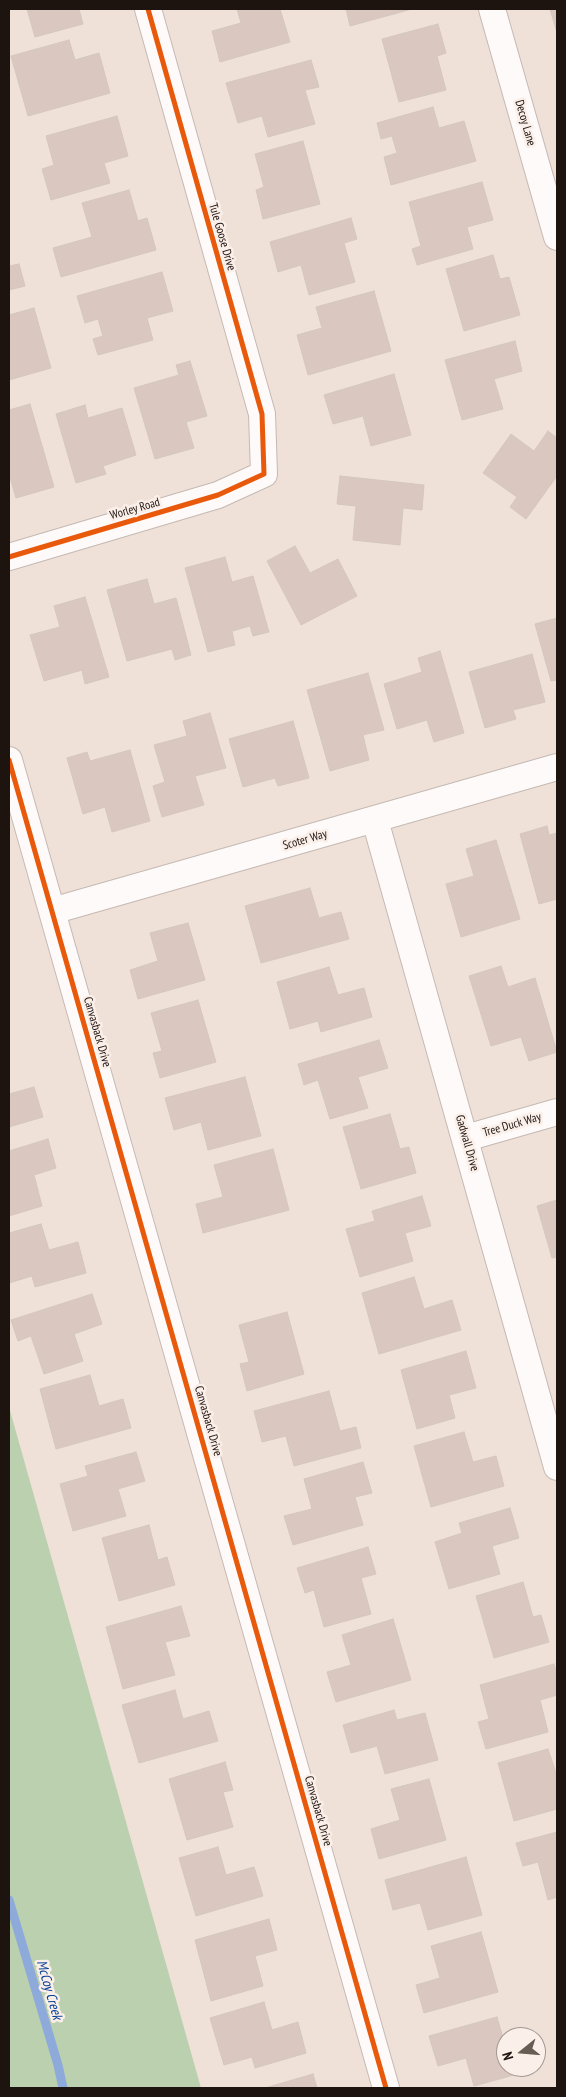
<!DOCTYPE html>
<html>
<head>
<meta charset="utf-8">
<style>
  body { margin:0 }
  #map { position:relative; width:566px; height:2097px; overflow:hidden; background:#f0e1d8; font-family:"PT Sans Narrow",sans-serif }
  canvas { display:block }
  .frame { position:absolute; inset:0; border:10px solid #1e140f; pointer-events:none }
  .north { position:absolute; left:496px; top:2027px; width:50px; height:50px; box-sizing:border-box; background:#fbefe9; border:1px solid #a39792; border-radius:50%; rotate:253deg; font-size:14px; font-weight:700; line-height:20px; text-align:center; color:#1e140f }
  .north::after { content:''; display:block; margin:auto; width:18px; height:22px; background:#685c55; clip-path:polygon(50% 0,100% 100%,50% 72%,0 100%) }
</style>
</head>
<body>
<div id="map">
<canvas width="566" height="2097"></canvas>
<div class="frame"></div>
<div class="north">N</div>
</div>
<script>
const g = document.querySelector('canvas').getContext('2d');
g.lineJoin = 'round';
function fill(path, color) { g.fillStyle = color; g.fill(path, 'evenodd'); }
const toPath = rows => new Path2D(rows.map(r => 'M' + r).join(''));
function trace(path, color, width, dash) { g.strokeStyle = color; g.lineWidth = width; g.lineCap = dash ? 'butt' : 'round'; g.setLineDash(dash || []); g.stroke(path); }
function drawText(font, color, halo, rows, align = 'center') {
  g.font = font + ' "PT Sans Narrow",sans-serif'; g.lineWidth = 5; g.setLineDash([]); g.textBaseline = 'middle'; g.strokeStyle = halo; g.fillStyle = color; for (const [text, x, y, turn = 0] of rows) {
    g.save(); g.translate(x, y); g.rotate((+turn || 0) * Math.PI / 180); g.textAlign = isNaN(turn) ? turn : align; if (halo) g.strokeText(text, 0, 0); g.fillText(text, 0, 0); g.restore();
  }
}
fill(toPath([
  [9,1407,201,2088,9,2088]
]), '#bad0ae');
trace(toPath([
  [9,1900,58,2065,63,2088]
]), '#8eaadb', 9);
const building = toPath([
  [27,9,79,9,83,24,35,37,27,9],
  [237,9,280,9,290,42,220,62,212,31,241,23,237,9],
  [346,9,412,9,350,26,346,9],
  [550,9,557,9,557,33,550,9],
  [438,24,446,53,437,56,446,90,399,102,382,39,438,24],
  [69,40,75,60,99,53,110,93,28,116,11,56,69,40],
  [311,60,319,87,305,90,315,124,268,137,262,116,238,123,226,83,311,60],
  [433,107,439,128,464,121,476,161,391,185,384,157,397,153,392,136,381,139,377,123,433,107],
  [117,116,128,156,104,163,110,183,51,200,42,169,54,165,46,136,117,116],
  [303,141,320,204,263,219,256,190,264,187,255,154,303,141],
  [482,182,493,220,467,227,473,249,417,265,412,249,421,246,409,202,482,182],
  [129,190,138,221,147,218,156,250,61,277,53,248,92,237,82,203,129,190],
  [351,218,357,239,344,243,355,282,309,295,301,265,278,272,270,242,351,218],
  [493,255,500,279,509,277,520,315,464,331,446,269,493,255],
  [19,264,25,286,9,290,9,266,19,264],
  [162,272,173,311,147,318,153,340,98,355,93,339,103,336,98,319,85,323,77,296,162,272],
  [374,291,391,351,308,375,297,335,322,328,316,307,374,291],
  [34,308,51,368,9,380,9,315,34,308],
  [515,341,522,371,494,379,503,409,462,420,445,360,515,341],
  [190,361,207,416,186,422,194,448,155,459,134,388,179,375,176,365,190,361],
  [394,374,411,435,371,446,363,416,333,424,324,395,394,374],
  [30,404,54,487,16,498,9,474,9,410,30,404],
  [85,405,88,418,122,408,136,455,103,466,106,474,76,483,56,414,85,405],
  [548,431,557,438,557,476,526,519,510,507,517,497,483,473,511,434,534,451,548,431],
  [340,476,424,485,422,510,403,508,400,545,353,540,356,506,337,504,340,476],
  [295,546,310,573,338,559,357,596,301,625,267,561,295,546],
  [225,557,232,582,253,576,269,632,253,636,250,626,232,631,235,645,208,652,185,568,225,557],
  [147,579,154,604,176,598,191,655,175,660,172,649,127,661,107,590,147,579],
  [85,597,109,677,85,684,82,670,44,681,30,635,60,627,54,606,85,597],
  [557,618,557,680,551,681,535,624,557,618],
  [440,651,464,733,434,742,427,720,397,729,384,684,422,672,418,658,440,651],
  [532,654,545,702,513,710,516,719,485,728,469,672,532,654],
  [368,673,384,730,363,735,369,760,330,771,307,690,368,673],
  [210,713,226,768,195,776,204,805,162,817,153,786,165,782,154,745,187,736,183,721,210,713],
  [293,721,309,778,278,786,275,778,243,787,229,739,293,721],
  [130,750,150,821,112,832,105,807,83,814,67,758,87,752,90,761,130,750],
  [547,826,549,835,557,833,557,899,539,904,520,834,547,826],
  [496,840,520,919,461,937,446,884,474,876,466,849,496,840],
  [310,888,319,918,341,912,349,939,261,963,245,906,310,888],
  [188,923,205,980,138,999,130,970,158,961,150,933,188,923],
  [501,966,508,987,535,978,557,1052,529,1061,521,1037,491,1046,469,976,501,966],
  [329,967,338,995,364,988,372,1017,321,1032,318,1021,290,1029,277,982,329,967],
  [198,1000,216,1062,160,1078,153,1053,162,1051,151,1013,198,1000],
  [379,1040,388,1068,358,1077,368,1108,330,1119,318,1080,304,1085,298,1064,379,1040],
  [245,1077,261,1136,208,1150,201,1122,174,1130,165,1098,245,1077],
  [34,1087,43,1117,9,1127,9,1094,34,1087],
  [390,1114,400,1149,409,1147,416,1173,361,1189,343,1127,390,1114],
  [48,1139,56,1168,34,1175,42,1206,9,1216,9,1151,48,1139],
  [273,1149,289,1210,203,1233,196,1204,223,1197,214,1165,273,1149],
  [422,1196,431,1226,405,1233,413,1261,360,1277,346,1229,375,1221,372,1211,422,1196],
  [557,1200,557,1257,552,1258,537,1206,557,1200],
  [41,1224,49,1250,78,1242,86,1273,35,1287,32,1276,9,1283,9,1233,41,1224],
  [414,1277,424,1309,452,1300,461,1330,379,1354,362,1293,414,1277],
  [92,1294,102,1324,74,1334,83,1361,44,1374,31,1336,18,1341,11,1320,92,1294],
  [287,1312,304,1374,247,1391,240,1364,249,1362,239,1325,287,1312],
  [466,1351,476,1388,449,1395,455,1418,417,1429,401,1370,466,1351],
  [90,1375,99,1406,123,1399,131,1428,56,1449,40,1389,90,1375],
  [329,1391,340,1431,356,1427,361,1448,294,1466,286,1436,262,1442,254,1411,329,1391],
  [464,1432,473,1462,496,1456,504,1486,431,1507,414,1446,464,1432],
  [136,1452,145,1481,118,1489,126,1516,73,1531,60,1484,88,1476,85,1466,136,1452],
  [363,1462,372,1493,355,1497,363,1525,293,1545,284,1516,312,1509,304,1479,363,1462],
  [510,1508,519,1538,492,1546,500,1574,449,1589,435,1542,462,1533,459,1523,510,1508],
  [149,1525,158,1560,167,1557,175,1585,119,1601,102,1538,149,1525],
  [368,1547,376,1574,361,1578,371,1614,324,1627,314,1590,305,1593,297,1568,368,1547],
  [523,1582,533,1617,541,1615,549,1642,494,1658,476,1596,523,1582],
  [181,1606,190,1636,165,1642,175,1675,123,1689,106,1627,181,1606],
  [393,1619,411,1680,336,1702,327,1672,351,1665,342,1635,393,1619],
  [554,1664,557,1674,557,1695,540,1700,548,1732,486,1749,478,1722,489,1719,480,1685,554,1664],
  [175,1690,183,1719,209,1711,218,1741,139,1763,122,1705,175,1690],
  [394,1710,397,1720,425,1713,438,1760,385,1774,377,1746,351,1753,343,1725,394,1710],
  [548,1749,557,1776,557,1809,514,1821,498,1763,548,1749],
  [225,1762,233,1790,223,1792,233,1827,187,1840,169,1779,225,1762],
  [429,1779,446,1840,379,1859,371,1829,400,1820,391,1789,429,1779],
  [557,1832,557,1897,548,1900,538,1862,523,1866,516,1843,557,1832],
  [218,1847,226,1875,254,1867,263,1896,196,1916,179,1858,218,1847],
  [466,1857,482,1915,428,1930,420,1903,393,1910,385,1880,466,1857],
  [269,1919,277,1950,255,1956,263,1986,211,2001,195,1940,269,1919],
  [481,1932,498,1992,424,2013,416,1985,440,1978,431,1946,481,1932],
  [264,2002,272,2030,298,2022,306,2053,255,2068,252,2057,224,2065,210,2018,264,2002],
  [497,2017,506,2048,506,2067,511,2067,514,2075,474,2086,466,2058,438,2066,429,2036,497,2017],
  [313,2074,317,2088,265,2088,313,2074]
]);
fill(building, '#dac8c0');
trace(building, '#d2c6c0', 1);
const street = toPath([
  [492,9,557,237],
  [9,557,218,495,264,474,262,414,148,9],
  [9,760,386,2088],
  [375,820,557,1467],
  [52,911,557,767],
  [466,1138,557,1112]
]);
trace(street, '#c5b9b3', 28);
trace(street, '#fdfaf9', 26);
trace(toPath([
  [9,557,218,495,264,474,262,414,148,9],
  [9,760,386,2088]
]), '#e8590c', 5);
drawText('12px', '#1e140f', '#fbefe9', [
  ["Decoy Lane",525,123,74],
  ["Tule Goose Drive",222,237,74],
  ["Worley Road",135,509,-16],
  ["Scoter Way",305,840,-16],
  ["Canvasback Drive",97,1032,74],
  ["Tree Duck Way",512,1125,-16],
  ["Gadwall Drive",467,1143,74],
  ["Canvasback Drive",208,1421,74],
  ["Canvasback Drive",318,1811,74]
]);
drawText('italic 14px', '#064196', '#fbefe9', [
  ["McCoy Creek",49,1990,74]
]);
</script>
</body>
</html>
